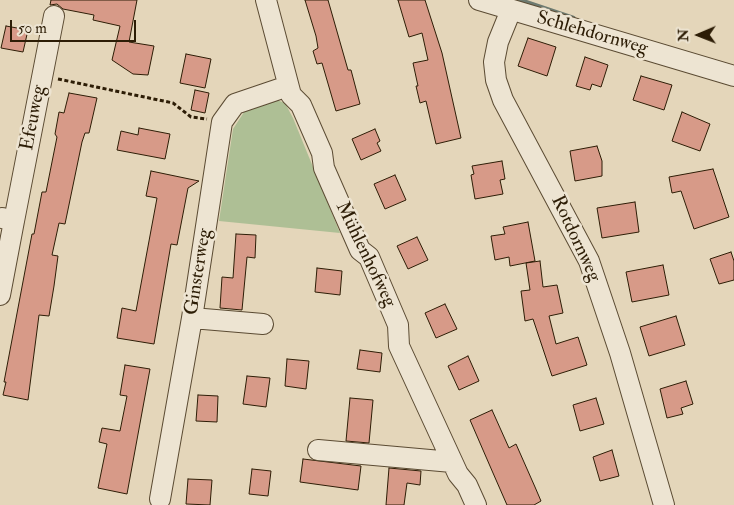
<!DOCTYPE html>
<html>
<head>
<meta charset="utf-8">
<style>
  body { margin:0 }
  #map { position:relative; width:734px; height:505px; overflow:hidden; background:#e4d6ba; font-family:"IM FELL Double Pica",serif }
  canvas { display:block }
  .north { position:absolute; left:674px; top:10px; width:50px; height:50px; -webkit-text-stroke:4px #ede4d2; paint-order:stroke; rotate:269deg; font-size:14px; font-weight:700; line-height:20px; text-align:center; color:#2d1d06 }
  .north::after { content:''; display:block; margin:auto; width:18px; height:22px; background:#2d1d06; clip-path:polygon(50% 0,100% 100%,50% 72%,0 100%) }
  .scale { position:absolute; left:10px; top:20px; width:126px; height:22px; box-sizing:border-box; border:2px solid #2d1d06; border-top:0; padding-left:6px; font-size:15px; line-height:18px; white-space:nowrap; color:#2d1d06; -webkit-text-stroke:4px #ede4d2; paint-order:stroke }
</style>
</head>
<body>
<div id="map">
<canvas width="734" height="505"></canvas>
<div class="north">N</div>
<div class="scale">50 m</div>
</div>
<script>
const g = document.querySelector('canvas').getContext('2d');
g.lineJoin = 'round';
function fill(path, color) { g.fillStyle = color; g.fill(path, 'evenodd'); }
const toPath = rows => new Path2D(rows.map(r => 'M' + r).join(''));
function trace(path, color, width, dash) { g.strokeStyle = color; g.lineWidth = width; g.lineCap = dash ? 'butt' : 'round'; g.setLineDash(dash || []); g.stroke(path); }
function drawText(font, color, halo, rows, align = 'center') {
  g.font = font + ' "IM FELL Double Pica",serif'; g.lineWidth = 5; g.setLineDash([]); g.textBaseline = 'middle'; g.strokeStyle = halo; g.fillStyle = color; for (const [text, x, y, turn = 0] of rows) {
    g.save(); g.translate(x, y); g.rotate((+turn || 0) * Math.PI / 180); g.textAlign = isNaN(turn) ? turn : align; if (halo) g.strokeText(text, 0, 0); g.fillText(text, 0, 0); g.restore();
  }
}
fill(toPath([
  [274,99,285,103,293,118,340,233,219,221,233,129,248,106]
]), '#aebf95');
trace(toPath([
  [519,0,573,18]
]), '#6d7a70', 5);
const building = toPath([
  [51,0,137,0,129,42,154,46,148,75,133,74,112,60,120,26,93,20,94,15,63,9,57,4,50,5,51,0],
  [305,0,328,0,348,70,351,70,360,104,336,111,322,63,317,64,313,51,318,48,316,36,305,0],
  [398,0,425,0,442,53,461,138,436,144,426,101,420,103,416,86,418,86,413,63,428,60,422,33,409,37,398,0],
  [6,26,28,30,23,52,1,48,6,26],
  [528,38,556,47,547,76,518,66,528,38],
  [186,54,211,59,205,88,180,83,186,54],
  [585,57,608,65,601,87,592,84,590,90,576,86,585,57],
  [641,76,672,85,664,110,633,100,641,76],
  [195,90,209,93,205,113,191,110,195,90],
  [69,93,97,98,89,133,85,133,82,142,65,224,59,223,52,255,58,256,54,286,49,316,39,315,28,400,3,395,6,382,4,382,32,234,34,234,42,192,46,192,57,137,55,134,59,112,64,113,69,93],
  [682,112,710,124,700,151,672,141,682,112],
  [139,128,170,134,165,159,117,150,121,131,138,135,139,128],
  [375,129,380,141,377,143,381,151,361,160,352,139,375,129],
  [597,146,602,161,602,176,575,181,570,151,597,146],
  [502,161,505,179,500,180,503,194,475,199,471,175,474,174,472,166,502,161],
  [713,169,729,217,694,229,681,191,672,193,669,177,713,169],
  [151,171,199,181,188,188,177,245,171,244,154,344,117,338,122,308,136,311,157,198,146,196,151,171],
  [395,175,406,200,385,209,374,184,395,175],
  [635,202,639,232,602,238,597,208,635,202],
  [528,222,535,261,510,266,509,257,495,260,491,236,505,234,503,227,528,222],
  [236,234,256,235,255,258,247,257,242,310,220,308,222,277,233,278,236,234],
  [417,237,428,260,408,269,397,246,417,237],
  [731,252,734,261,734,280,719,284,710,259,731,252],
  [540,261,543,287,557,285,563,313,549,316,556,344,578,337,587,365,552,376,533,319,525,321,521,291,530,290,526,263,540,261],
  [663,265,669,295,632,302,626,272,663,265],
  [317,268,342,271,340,295,315,292,317,268],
  [445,304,457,329,436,338,425,313,445,304],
  [676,316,685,345,649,356,640,327,676,316],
  [360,350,382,353,380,372,357,369,360,350],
  [468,356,479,381,459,390,448,366,468,356],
  [287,359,309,361,306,389,285,386,287,359],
  [125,365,150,369,127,494,98,488,107,444,99,442,102,428,120,431,127,396,120,395,125,365],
  [247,376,270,378,266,407,243,404,247,376],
  [686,381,693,404,681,408,683,414,667,418,660,389,686,381],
  [198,395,218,396,217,422,196,421,198,395],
  [350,398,373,400,369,443,346,441,350,398],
  [596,398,604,424,580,431,573,405,596,398],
  [492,410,509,448,516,444,535,487,541,501,534,505,507,505,493,473,470,420,492,410],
  [612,450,619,476,600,481,593,457,612,450],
  [303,459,361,466,358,490,300,482,303,459],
  [389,468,421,471,420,485,407,483,404,505,386,505,389,468],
  [252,469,271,471,268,496,249,494,252,469],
  [188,479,212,480,210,505,186,504,188,479]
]);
fill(building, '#d79a88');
trace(building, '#2d1d06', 1);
const minor = toPath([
  [266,0,291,95,301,105,322,153,324,168,360,250,369,257,398,325,399,346,458,474,467,485,476,505],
  [479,0,734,76],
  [511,10,498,42,494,62,496,80,503,100,589,261,620,353,664,505],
  [14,221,54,16],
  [0,295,14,221,2,218],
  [192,318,263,324],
  [318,450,452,462],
  [160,499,192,318,222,122,235,104,288,86]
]);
trace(minor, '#5b4b33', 22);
trace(toPath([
  [58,79,173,103,191,117,207,119]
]), '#2d1d06', 3, [4, 2.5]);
trace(minor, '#ede4d2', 20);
drawText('19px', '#2d1d06', '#ede4d2', [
  ["Schlehdornweg",592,34,16],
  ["Efeuweg",34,118,-79],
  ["Rotdornweg",575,239,65],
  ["Mühlenhofweg",365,255,64],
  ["Ginsterweg",199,272,-81]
]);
</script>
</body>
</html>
